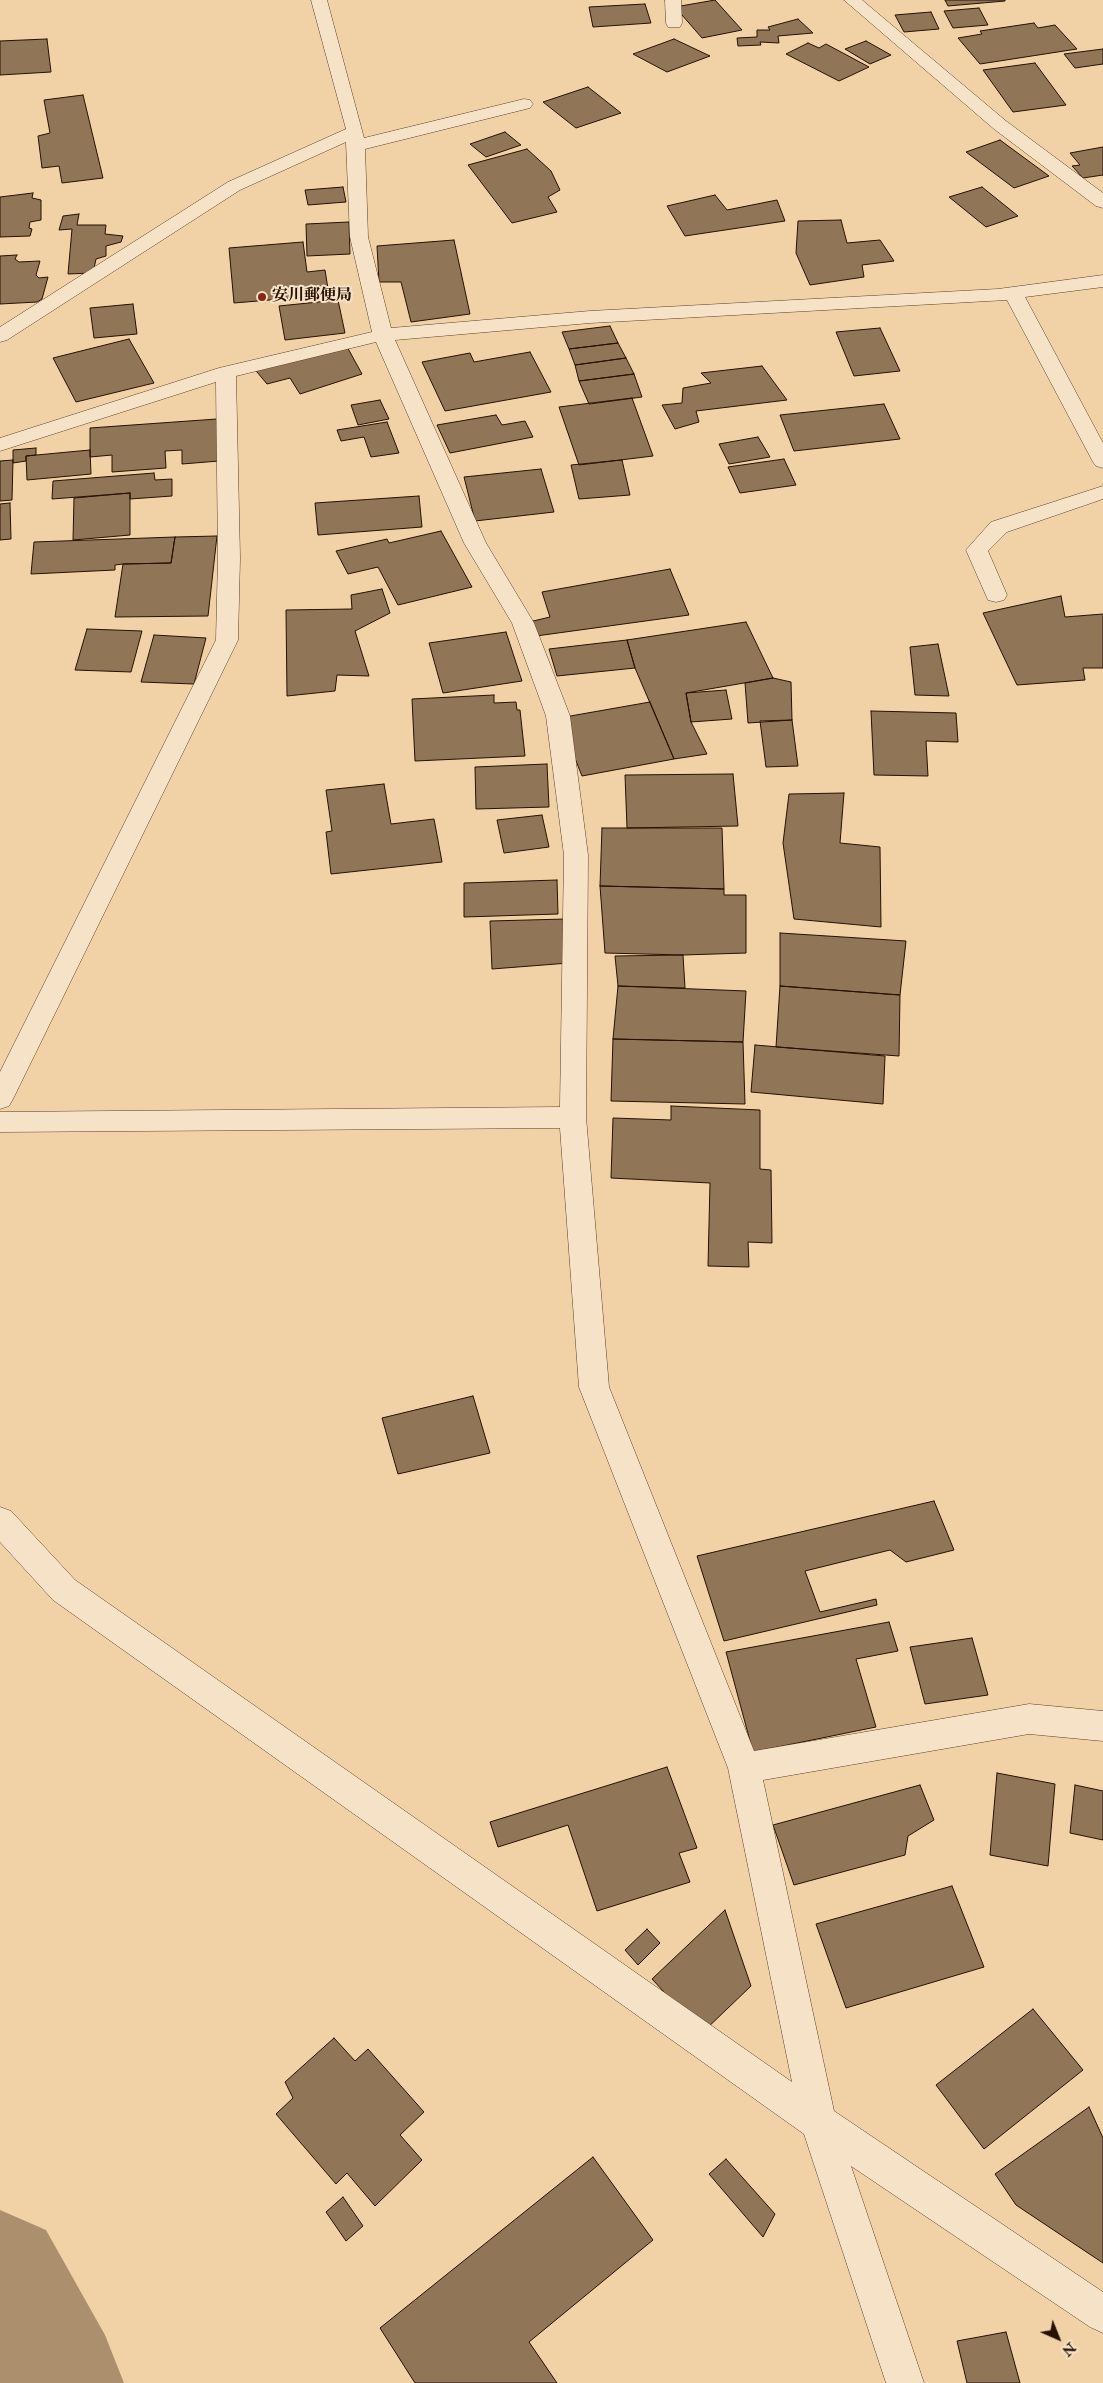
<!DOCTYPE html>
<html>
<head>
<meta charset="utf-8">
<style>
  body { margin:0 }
  #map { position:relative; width:1103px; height:2383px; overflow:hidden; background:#f1d2a7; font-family:"IM FELL Double Pica",serif }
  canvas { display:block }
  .north { position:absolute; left:1033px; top:2313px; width:50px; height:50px; -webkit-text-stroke:4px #f6e2c6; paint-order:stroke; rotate:136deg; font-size:14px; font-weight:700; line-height:20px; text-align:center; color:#261100 }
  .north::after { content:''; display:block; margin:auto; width:18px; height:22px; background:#261100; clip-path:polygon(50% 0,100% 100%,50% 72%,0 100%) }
</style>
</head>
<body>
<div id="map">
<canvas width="1103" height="2383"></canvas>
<div class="north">N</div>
</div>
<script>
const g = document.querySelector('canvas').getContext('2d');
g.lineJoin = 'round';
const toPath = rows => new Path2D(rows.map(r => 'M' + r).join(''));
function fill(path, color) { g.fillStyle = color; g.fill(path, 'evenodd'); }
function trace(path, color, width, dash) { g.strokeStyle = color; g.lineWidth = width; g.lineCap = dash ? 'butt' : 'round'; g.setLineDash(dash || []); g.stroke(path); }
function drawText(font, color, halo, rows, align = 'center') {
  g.font = font + ' "IM FELL Double Pica","Noto Serif JP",serif'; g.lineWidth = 4; g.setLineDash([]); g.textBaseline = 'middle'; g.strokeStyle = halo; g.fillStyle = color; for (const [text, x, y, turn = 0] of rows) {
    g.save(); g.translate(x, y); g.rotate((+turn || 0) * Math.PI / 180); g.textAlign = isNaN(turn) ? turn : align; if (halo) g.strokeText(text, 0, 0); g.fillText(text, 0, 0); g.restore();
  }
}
fill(toPath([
  [0,2210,46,2230,105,2335,124,2383,0,2383,0,2210]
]), '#ac906e');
const building = toPath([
  [715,0,742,30,702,38,675,7,715,0],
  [945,0,1005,0,1005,1,948,6,945,0],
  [645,4,651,23,593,27,589,7,645,4],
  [979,8,988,25,953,28,944,11,979,8],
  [931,12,939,29,904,32,895,15,931,12],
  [798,19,813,33,778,36,779,43,760,42,761,45,738,46,737,38,757,37,757,30,770,30,768,27,798,19],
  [1034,23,1038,28,1055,25,1077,49,980,64,958,38,982,34,980,31,1034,23],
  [47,39,51,72,0,75,0,41,47,39],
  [674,39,710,56,667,72,633,54,674,39],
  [866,41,891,55,870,64,845,49,866,41],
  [808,43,819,48,826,44,869,67,839,81,786,54,808,43],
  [1103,49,1103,64,1075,68,1064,54,1103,49],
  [1035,63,1066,105,1013,112,983,70,1035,63],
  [588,87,621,113,576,128,543,102,588,87],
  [83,95,103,178,62,183,59,166,42,168,38,136,50,133,44,100,83,95],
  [505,132,521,145,486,157,470,144,505,132],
  [1000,140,1049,176,1014,188,966,152,1000,140],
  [1103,147,1103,175,1083,178,1072,166,1080,165,1070,153,1103,147],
  [527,149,551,171,560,190,548,197,557,212,512,223,468,165,527,149],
  [343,187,346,202,308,205,305,190,343,187],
  [982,187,1018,216,986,227,949,197,982,187],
  [33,193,32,198,41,200,41,220,30,222,29,228,32,229,30,236,0,237,0,197,33,193],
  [715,195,727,210,777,200,785,221,685,236,667,206,715,195],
  [79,214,77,225,106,225,105,234,123,236,121,242,106,246,106,256,96,259,93,273,68,274,72,229,59,230,63,216,79,214],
  [841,220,847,243,880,240,894,261,862,265,864,277,810,285,796,253,798,221,841,220],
  [349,222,350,254,307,256,306,224,349,222],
  [454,240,470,314,411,322,401,282,379,282,377,246,454,240],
  [303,242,307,272,325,270,329,295,234,303,229,248,303,242],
  [17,255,15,259,19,262,40,261,36,275,39,278,48,277,42,299,37,302,0,304,0,256,17,255],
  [338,300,345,333,285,340,279,306,338,300],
  [133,304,137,334,94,338,90,308,133,304],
  [610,326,618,343,569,349,562,332,610,326],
  [880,328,900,371,854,376,836,332,880,328],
  [129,339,154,383,76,402,53,358,129,339],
  [345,343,362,374,300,394,290,378,267,384,252,366,345,343],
  [618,343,626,358,575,365,569,349,618,343],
  [530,352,551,392,445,411,422,362,470,353,474,362,530,352],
  [626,358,634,374,579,381,575,365,626,358],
  [762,366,787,400,696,411,699,422,675,429,662,405,682,403,683,388,711,383,701,373,762,366],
  [634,374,642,397,589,404,579,381,634,374],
  [632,398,653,456,579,465,559,407,632,398],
  [380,400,389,419,358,425,351,405,380,400],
  [884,404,900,439,794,451,780,415,884,404],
  [496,415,502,425,525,421,533,437,450,453,437,425,496,415],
  [217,419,219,461,182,464,182,450,165,451,166,468,112,472,112,455,90,457,90,428,217,419],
  [387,422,399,453,371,457,364,437,341,441,337,430,387,422],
  [758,437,770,457,729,464,719,444,758,437],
  [36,448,36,455,26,456,26,461,13,463,13,450,36,448],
  [90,450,91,474,27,480,26,456,90,450],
  [784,459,796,485,740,493,728,467,784,459],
  [13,460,12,500,0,501,0,461,13,460],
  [622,460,630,495,579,499,571,465,622,460],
  [541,469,554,512,475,521,464,477,541,469],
  [154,473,155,480,172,479,172,496,130,499,130,493,52,499,53,481,154,473],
  [130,493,130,535,73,540,74,498,130,493],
  [419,496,422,527,318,535,315,503,419,496],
  [10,503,11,539,0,540,0,504,10,503],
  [441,531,472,587,398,605,378,567,348,574,336,551,387,539,389,543,441,531],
  [217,536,208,616,115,617,123,564,171,563,175,537,217,536],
  [175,537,171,563,123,564,115,565,115,570,31,574,34,542,175,537],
  [670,569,689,615,536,636,529,622,550,617,542,592,670,569],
  [382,589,390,613,355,631,369,676,337,675,335,691,287,696,286,610,352,609,351,595,382,589],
  [1061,596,1065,617,1103,614,1103,668,1083,668,1085,680,1017,685,983,613,1061,596],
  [746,622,773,678,686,693,691,722,707,754,674,759,635,668,627,640,746,622],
  [87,629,142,631,131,672,75,670,87,629],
  [506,632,522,681,443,693,429,643,506,632],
  [154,635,206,638,194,684,141,682,154,635],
  [627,640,635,668,557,676,549,649,627,640],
  [938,644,949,696,915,695,910,647,938,644],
  [773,678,791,682,792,720,748,723,745,683,773,678],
  [726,690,732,719,691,722,686,693,726,690],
  [494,695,494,703,516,702,517,710,520,710,525,756,415,761,412,699,494,695],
  [650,702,674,759,582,776,559,718,650,702],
  [871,711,956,713,958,742,926,741,928,776,874,775,871,711],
  [792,720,798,766,766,767,760,721,792,720],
  [547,764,549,807,476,809,475,767,547,764],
  [733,774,738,826,627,828,625,775,733,774],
  [384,784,391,824,434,819,442,862,331,874,326,832,332,831,326,790,384,784],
  [844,793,840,843,880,847,881,927,794,919,783,843,789,794,844,793],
  [542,815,549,847,504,853,497,820,542,815],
  [602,828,722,828,724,889,600,886,602,828],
  [557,880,558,914,464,917,464,883,557,880],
  [600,886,724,889,724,895,746,895,746,953,683,955,605,953,600,886],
  [566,919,569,963,492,969,490,921,566,919],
  [780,933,906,941,900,995,780,986,780,933],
  [683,955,685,988,618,986,615,956,683,955],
  [618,986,746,991,743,1042,613,1039,618,986],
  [780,986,900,995,899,1056,776,1047,780,986],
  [613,1039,743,1042,745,1104,611,1101,613,1039],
  [755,1045,885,1056,883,1104,751,1092,755,1045],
  [671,1106,760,1110,760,1169,771,1170,772,1243,748,1242,749,1267,708,1266,710,1183,611,1178,613,1118,671,1120,671,1106],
  [473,1396,490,1453,398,1474,382,1418,473,1396],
  [934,1501,954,1550,906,1562,890,1550,805,1571,820,1612,876,1599,877,1605,724,1641,697,1556,934,1501],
  [889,1622,898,1651,856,1659,876,1727,753,1752,726,1652,889,1622],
  [972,1638,988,1695,925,1704,910,1647,972,1638],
  [667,1767,697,1848,679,1853,690,1882,597,1911,568,1825,498,1847,490,1822,667,1767],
  [997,1773,1055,1784,1048,1866,990,1855,997,1773],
  [920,1785,934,1820,908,1836,905,1855,794,1885,773,1825,920,1785],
  [1075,1785,1103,1791,1103,1840,1070,1833,1075,1785],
  [952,1886,984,1967,846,2008,816,1924,952,1886],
  [725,1910,751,1986,702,2033,652,1979,725,1910],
  [647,1929,660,1943,638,1965,625,1950,647,1929],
  [1033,2009,1083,2070,984,2149,936,2085,1033,2009],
  [334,2038,355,2061,368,2049,424,2112,400,2135,422,2160,375,2206,347,2173,336,2184,276,2114,293,2098,285,2082,334,2038],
  [1089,2107,1103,2138,1103,2263,1016,2205,995,2174,1089,2107],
  [593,2157,653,2240,529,2342,557,2383,415,2383,380,2328,593,2157],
  [726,2159,775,2214,763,2237,709,2174,726,2159],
  [343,2197,363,2226,346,2241,326,2212,343,2197],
  [1006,2332,1020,2383,967,2383,957,2341,1006,2332]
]);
fill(building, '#907557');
trace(building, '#261100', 1);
const minor = toPath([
  [311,0,327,0,364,138,524,99,530,100,533,104,530,108,365,149,368,237,391,328,590,311,998,289,1103,275,1103,287,1025,297,1103,443,1103,468,1096,466,1093,462,1007,300,590,323,395,340,486,543,534,623,570,716,588,855,586,1117,609,1387,754,1751,1029,1704,1103,1711,1103,1741,1029,1734,763,1780,834,2111,1103,2292,1103,2333,1090,2327,851,2166,924,2383,886,2383,804,2134,53,1600,0,1542,0,1507,11,1511,75,1580,792,2082,728,1768,579,1387,560,1128,0,1132,0,1112,560,1107,564,855,546,716,512,623,464,543,376,342,236,376,240,558,238,640,13,1099,9,1106,0,1109,0,1072,216,640,218,558,216,382,0,451,0,438,219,368,372,332,350,237,346,142,240,190,7,340,0,342,0,327,228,182,346,129,311,0],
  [665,0,681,0,682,23,680,27,668,27,666,23,665,0],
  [844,0,862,0,1006,121,1103,193,1103,208,1096,206,994,129,844,0],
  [1103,486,1103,499,1007,532,988,551,1007,595,1004,600,996,602,988,600,966,550,991,522,1103,486]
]);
trace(minor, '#59412a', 1);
fill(minor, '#f6e2c6');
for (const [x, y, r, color] of [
  [262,297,5,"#8f2418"]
]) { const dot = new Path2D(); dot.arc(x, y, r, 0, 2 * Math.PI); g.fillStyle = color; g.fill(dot); trace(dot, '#f6e2c6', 2); }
drawText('bold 16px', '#261100', '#f6e2c6', [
  ["安川郵便局",272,297]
], 'left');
</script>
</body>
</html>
